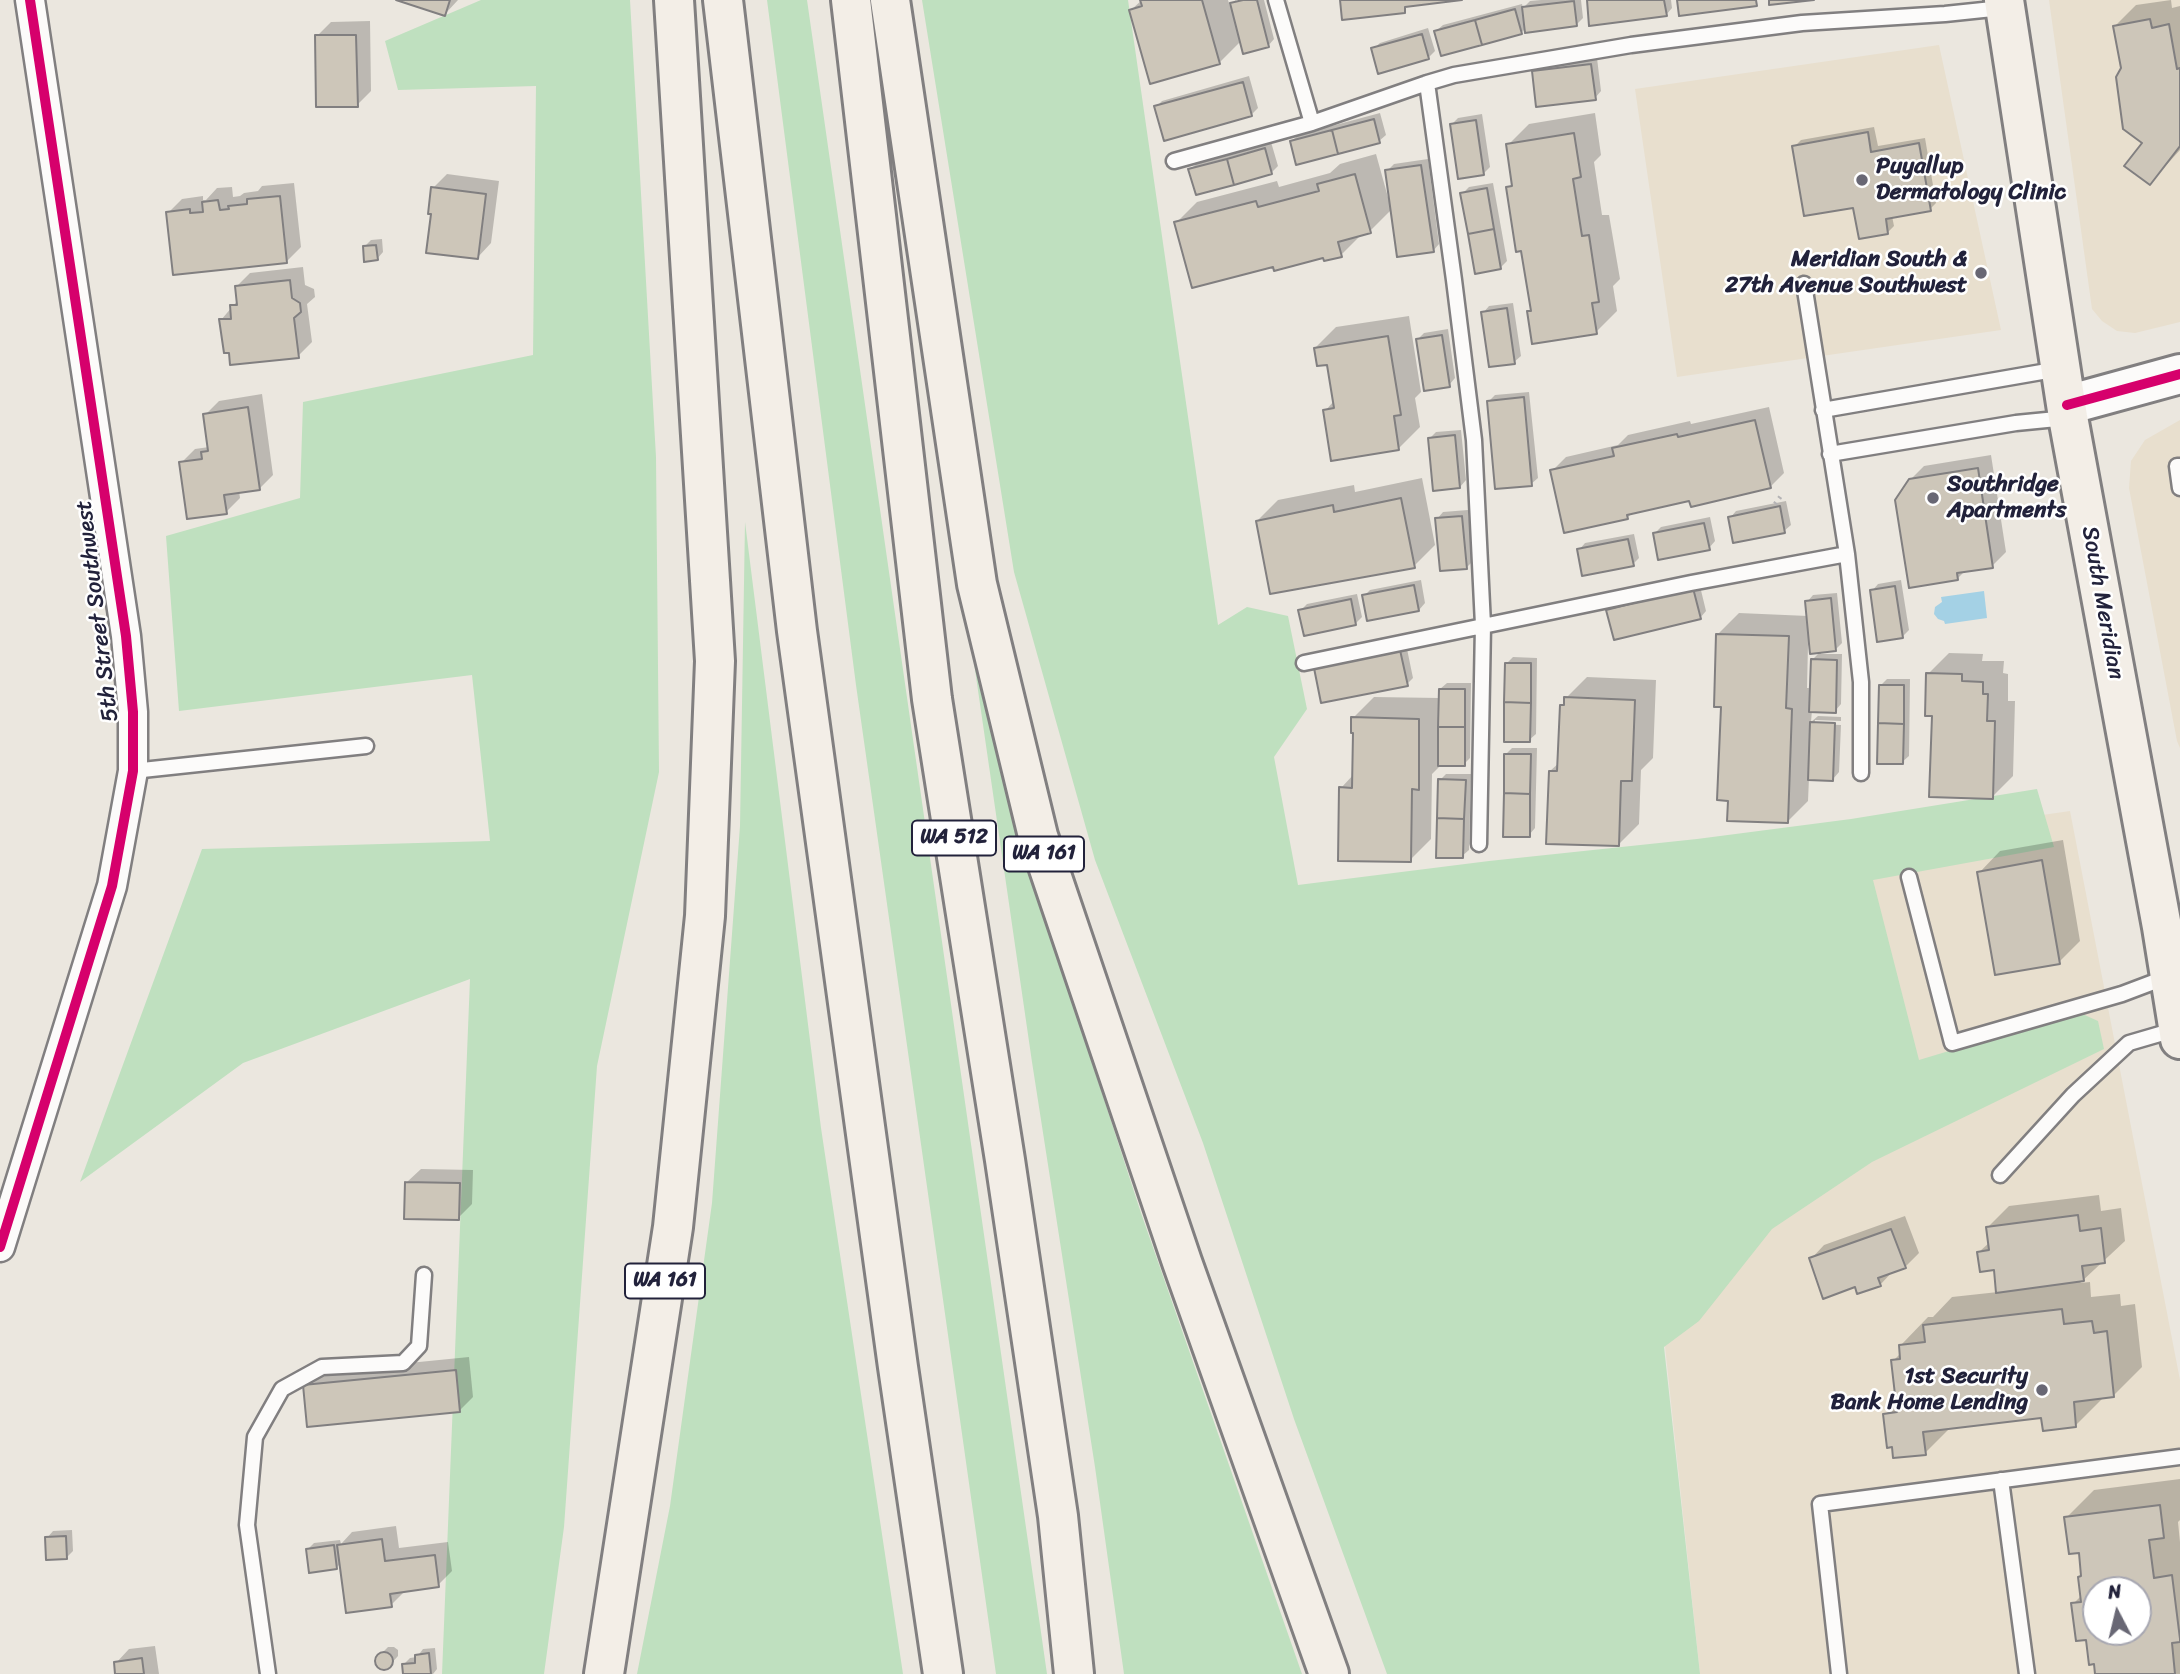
<!DOCTYPE html>
<html>
<head>
<meta charset="utf-8">
<style>
  body { margin:0 }
  #map { position:relative; width:2180px; height:1674px; overflow:hidden; background:#ebe7df; font-family:Sriracha,sans-serif }
  canvas { display:block }
  .north { position:absolute; left:2082px; top:1576px; width:70px; height:70px; box-sizing:border-box; background:#fff; border:2px solid #a7a7b1; border-radius:50%; rotate:353deg; font-size:19px; font-weight:700; line-height:28px; text-align:center; color:#22223b }
  .north::after { content:''; display:block; margin:auto; width:24px; height:32px; background:#686774; clip-path:polygon(50% 0,100% 100%,50% 72%,0 100%) }
</style>
</head>
<body>
<div id="map">
<canvas width="2180" height="1674"></canvas>
<div class="north">N</div>
</div>
<script>
const g = document.querySelector('canvas').getContext('2d');
g.lineJoin = 'round';
function fill(path, color) { g.fillStyle = color; g.fill(path, 'evenodd'); }
const toPath = rows => new Path2D(rows.map(r => 'M' + r).join(''));
function trace(path, color, width, dash) { g.strokeStyle = color; g.lineWidth = width; g.lineCap = dash ? 'butt' : 'round'; g.setLineDash(dash || []); g.stroke(path); }
function drawText(font, color, halo, rows, align = 'center') {
  g.font = font + ' Sriracha,sans-serif'; g.lineWidth = 5; g.setLineDash([]); g.textBaseline = 'middle'; g.strokeStyle = halo; g.fillStyle = color; for (const [text, x, y, turn = 0] of rows) {
    g.save(); g.translate(x, y); g.rotate((+turn || 0) * Math.PI / 180); g.textAlign = isNaN(turn) ? turn : align; if (halo) g.strokeText(text, 0, 0); g.fillText(text, 0, 0); g.restore();
  }
}
fill(toPath([
  [2049,0,2180,0,2180,322,2135,333,2117,331,2102,321,2092,309],
  [1939,45,2001,330,1677,377,1635,89],
  [2180,420,2180,748,2177,741,2129,488,2131,461,2145,440],
  [2070,811,2180,1380,2180,1674,1700,1674,1615,877],
  [2096,1590,2138,1590,2138,1632,2096,1632]
]), '#e8dfce');
fill(toPath([
  [481,0,630,0,656,457,659,772,597,1066,564,1527,544,1674,442,1674,470,979,243,1063,80,1182,202,849,490,841,472,675,179,711,166,536,300,498,303,402,533,355,536,86,398,90,385,41],
  [767,0,807,0,1047,1674,996,1674,856,685],
  [922,0,1128,0,1218,625,1247,607,1288,616,1307,709,1274,757,1298,885,1489,861,1697,839,1851,819,2037,789,2054,847,1873,880,1919,1060,2078,1012,2098,1021,2104,1049,1872,1162,1772,1229,1699,1321,1664,1347,1700,1674,1387,1674,1294,1419,1203,1143,1095,860,1014,572],
  [745,522,821,1128,903,1674,637,1674,670,1506,712,1203,740,826],
  [972,649,1037,893,1141,1213,1302,1674,1124,1674,1095,1467,1032,1062]
]), '#bfe0bf');
fill(toPath([
  [1984,591,1987,618,1945,624,1944,621,1938,619,1934,614,1935,607,1942,602,1941,597]
]), '#a4d1e5');
fill(toPath([
  [402,0,458,0,445,14],
  [1142,0,1228,0,1230,6,1236,0,1237,3,1250,0,1264,0,1274,39,1268,46,1241,41,1219,63,1131,10],
  [1541,0,1581,0,1583,18,1576,25,1526,28,1521,33,1436,31,1443,25,1522,4,1523,8,1530,1],
  [1589,0,1671,0,1672,8,1666,15],
  [2171,0,2172,8,2180,6,2180,150,2150,183,2144,143,2123,68,2115,26,2136,5],
  [370,21,371,91,357,105,317,36,331,22],
  [1428,28,1435,51,1429,57,1373,49,1380,43],
  [1597,58,1601,91,1595,98,1534,71,1540,65],
  [1249,76,1258,108,1251,115,1156,107,1162,101],
  [1380,113,1386,135,1379,141,1292,141,1298,135],
  [1595,113,1601,155,1594,162,1602,215,1609,215,1620,279,1613,286,1617,311,1596,332,1529,312,1532,308,1523,249,1508,188,1514,182,1508,145,1529,124],
  [1482,114,1490,167,1483,174,1452,124,1458,118],
  [1874,127,1878,146,1925,138,1936,203,1930,209,1892,216,1894,226,1888,232,1855,206,1794,147,1801,140],
  [1271,142,1278,166,1271,173,1190,170,1197,163],
  [1376,154,1389,201,1391,201,1387,171,1394,164,1428,159,1439,244,1433,251,1392,209,1370,231,1363,233,1341,255,1274,264,1176,223,1197,202,1277,181,1279,187,1330,173,1340,164],
  [447,174,499,181,491,243,478,257,433,213,433,188],
  [294,183,301,247,287,261,168,213,182,199,203,196,203,200,206,200,217,188,232,187,233,197,240,196,244,193,258,191,262,186],
  [1493,183,1507,261,1500,268,1462,194,1469,187],
  [382,239,383,252,377,259,364,247,371,240],
  [303,267,305,285,314,289,315,297,307,304,312,342,298,356,221,320,238,300,236,287,250,273],
  [1513,303,1521,356,1514,362,1483,313,1489,306],
  [1409,316,1421,392,1415,398,1420,427,1398,449,1325,411,1334,401,1328,363,1315,348,1336,327],
  [1448,329,1455,378,1449,385,1418,339,1424,333],
  [1529,392,1538,478,1531,484,1489,401,1495,395],
  [262,394,273,475,259,489,239,491,240,498,226,512,181,463,195,449,209,447,205,415,219,401],
  [1769,407,1784,473,1770,487,1690,499,1634,511,1627,518,1552,471,1566,457,1618,445,1628,435,1690,421,1691,424],
  [1461,430,1466,480,1460,487,1430,438,1436,432],
  [1991,455,2006,552,1992,566,1966,570,1958,578,1910,480,1924,466],
  [1422,478,1435,545,1414,566,1257,521,1278,500,1354,485,1355,492],
  [1786,501,1791,525,1784,531,1730,518,1736,511],
  [1468,510,1473,561,1467,567,1437,519,1443,512],
  [1710,517,1715,541,1709,548,1655,533,1661,527],
  [1634,534,1639,558,1633,564,1579,550,1585,543],
  [1421,580,1425,603,1419,610,1364,596,1370,590],
  [1901,580,1909,630,1902,637,1872,591,1878,584],
  [1699,582,1706,611,1700,618,1608,610,1615,604],
  [1837,593,1842,643,1835,650,1821,651,1821,654,1842,654,1841,704,1835,711,1812,710,1811,722,1818,716,1841,717,1841,721,1815,720,1815,724,1841,725,1839,772,1833,779,1809,778,1808,801,1787,822,1729,799,1718,634,1739,613,1808,616,1807,602,1813,595],
  [1808,645,1821,651,1812,660,1812,688,1807,688],
  [1357,594,1362,617,1355,624,1300,611,1307,604],
  [1406,644,1413,678,1407,684,1316,668],
  [1949,653,1983,654,1982,661,2004,661,2003,673,2008,674,2008,701,2015,701,2013,776,1992,797,1933,714,1928,674],
  [1513,657,1537,658,1536,734,1529,740,1506,664],
  [1587,677,1656,680,1653,758,1641,770,1639,824,1618,845,1550,771,1560,762,1562,706,1566,701,1566,698],
  [1887,679,1910,679,1909,756,1902,762,1880,686],
  [1447,683,1471,683,1470,758,1464,764,1439,764,1439,767,1432,774,1431,839,1410,860,1341,788,1354,774,1353,718,1374,697,1440,698,1440,689],
  [1512,748,1537,748,1535,828,1529,835,1506,754],
  [1446,774,1471,774,1469,850,1462,856,1440,780],
  [2063,840,2080,941,2059,962,1979,873,2000,851],
  [421,1169,473,1170,472,1204,458,1218,407,1182],
  [2099,1195,2101,1211,2121,1208,2125,1241,2080,1283,2090,1282,2091,1297,2120,1294,2121,1306,2135,1304,2142,1367,2114,1395,2104,1397,2076,1425,2043,1416,1951,1427,1925,1453,1885,1415,1898,1402,1893,1361,1901,1353,1901,1345,1928,1317,1933,1317,1952,1297,1998,1292,1995,1268,1979,1252,1990,1242,1988,1227,2009,1206],
  [1905,1216,1919,1253,1905,1267,1894,1270,1880,1285,1856,1285,1811,1259,1824,1245],
  [469,1357,473,1397,459,1411,305,1386,319,1372],
  [2180,1479,2180,1520,2178,1522,2180,1542,2180,1674,2097,1674,2095,1662,2087,1638,2073,1604,2082,1595,2079,1578,2083,1574,2080,1551,2066,1518,2094,1490],
  [2096,1590,2138,1590,2138,1632,2096,1632],
  [396,1526,399,1548,448,1542,452,1571,438,1585,405,1591,391,1605,341,1563,336,1568,308,1549,314,1543,340,1540,341,1544,352,1532],
  [72,1530,73,1551,66,1558,47,1538,53,1531],
  [155,1646,159,1674,117,1674,116,1663,129,1649],
  [388,1647,394,1647,398,1650,398,1656,387,1668,381,1668,377,1664,377,1658],
  [435,1648,437,1669,433,1674,404,1674,404,1664,410,1658,417,1657,423,1649]
]), '#0003');
const building = toPath([
  [396,0,450,0,445,16,396,0],
  [1140,0,1202,0,1220,64,1150,84,1129,10,1142,6,1140,0],
  [1243,0,1257,0,1269,47,1243,54,1230,3,1243,0],
  [1340,0,1462,0,1405,7,1405,13,1342,20,1340,0],
  [1587,0,1664,0,1667,16,1589,26,1587,0],
  [1677,0,1756,0,1757,6,1679,16,1677,0],
  [1769,0,1814,0,1769,5,1769,0],
  [1574,1,1577,26,1525,33,1522,7,1574,1],
  [1515,9,1522,34,1482,45,1475,20,1515,9],
  [2150,19,2152,28,2169,24,2177,69,2180,68,2180,146,2150,185,2124,166,2142,143,2123,129,2116,77,2121,68,2113,26,2150,19],
  [1475,20,1482,45,1441,56,1434,31,1475,20],
  [1422,34,1429,59,1378,74,1371,48,1422,34],
  [315,35,356,35,358,107,316,107,315,35],
  [1591,64,1596,100,1536,107,1532,71,1591,64],
  [1243,82,1252,116,1164,141,1154,106,1243,82],
  [1374,119,1380,143,1338,154,1332,130,1374,119],
  [1476,120,1484,175,1458,179,1450,124,1476,120],
  [1332,130,1338,154,1296,165,1290,141,1332,130],
  [1868,132,1871,152,1919,143,1931,211,1886,219,1888,234,1859,239,1853,208,1804,216,1792,146,1868,132],
  [1574,133,1581,177,1573,179,1582,236,1589,235,1599,302,1592,303,1597,334,1532,344,1527,311,1531,311,1521,251,1516,252,1506,187,1512,186,1506,144,1574,133],
  [1265,148,1272,174,1234,185,1227,159,1265,148],
  [1227,159,1234,185,1196,195,1188,169,1227,159],
  [1421,165,1434,252,1397,257,1385,170,1421,165],
  [1355,174,1371,233,1338,242,1342,257,1324,261,1323,258,1274,271,1273,267,1192,288,1174,222,1256,201,1258,207,1319,191,1317,184,1355,174],
  [431,187,486,194,478,259,426,253,431,214,428,214,431,187],
  [1487,188,1494,229,1468,234,1460,193,1487,188],
  [280,196,287,263,173,275,166,212,190,209,190,213,203,212,202,202,218,200,220,210,229,209,228,206,247,204,247,199,280,196],
  [1494,229,1501,269,1475,274,1468,234,1494,229],
  [376,245,378,260,364,262,363,246,376,245],
  [290,280,292,298,300,303,301,312,294,318,299,358,230,365,229,353,224,353,219,319,231,319,230,305,237,305,235,286,290,280],
  [1507,308,1515,364,1489,367,1481,312,1507,308],
  [1442,335,1450,387,1424,391,1416,339,1442,335],
  [1388,336,1401,415,1394,416,1399,450,1331,461,1323,410,1334,408,1327,365,1317,366,1314,348,1388,336],
  [1524,397,1532,486,1495,489,1487,401,1524,397],
  [248,407,260,490,224,495,227,514,187,519,179,462,202,459,201,452,208,451,203,414,248,407],
  [1755,420,1771,488,1691,507,1689,501,1627,515,1628,519,1564,533,1550,470,1614,456,1612,448,1677,434,1678,437,1755,420],
  [1455,435,1460,488,1433,491,1428,438,1455,435],
  [1978,468,1993,568,1957,573,1958,580,1909,588,1895,500,1909,479,1978,468],
  [1401,498,1415,568,1270,594,1256,521,1333,505,1334,512,1401,498],
  [1780,506,1785,533,1733,543,1728,517,1780,506],
  [1462,516,1467,569,1440,571,1435,518,1462,516],
  [1704,523,1710,550,1658,560,1653,533,1704,523],
  [1628,539,1634,566,1582,576,1577,549,1628,539],
  [1414,585,1419,611,1367,621,1362,595,1414,585],
  [1895,586,1903,638,1877,642,1870,590,1895,586],
  [1693,588,1701,619,1614,640,1606,610,1693,588],
  [1831,598,1836,651,1810,654,1805,601,1831,598],
  [1351,599,1356,625,1304,636,1298,610,1351,599],
  [1716,634,1789,636,1786,708,1792,709,1788,823,1727,821,1728,801,1717,800,1721,707,1714,707,1716,634],
  [1400,650,1408,686,1321,703,1314,668,1400,650],
  [1811,659,1837,660,1836,713,1809,712,1811,659],
  [1505,663,1531,663,1531,703,1504,702,1505,663],
  [1926,673,1962,674,1962,681,1983,682,1983,694,1988,694,1987,721,1995,721,1993,799,1929,797,1932,716,1925,716,1926,673],
  [1879,685,1904,685,1904,724,1878,723,1879,685],
  [1439,689,1465,689,1465,727,1438,727,1439,689],
  [1564,697,1635,700,1632,781,1621,781,1619,846,1546,844,1549,771,1557,771,1560,705,1564,705,1564,697],
  [1504,702,1531,703,1530,742,1504,742,1504,702],
  [1351,717,1419,719,1419,790,1412,789,1411,862,1338,861,1339,787,1352,788,1353,733,1351,733,1351,717],
  [1810,722,1835,723,1833,781,1808,780,1810,722],
  [1878,723,1904,724,1903,764,1877,764,1878,723],
  [1438,727,1465,727,1465,766,1438,766,1438,727],
  [1504,754,1531,754,1530,794,1504,793,1504,754],
  [1438,779,1466,780,1464,819,1437,818,1438,779],
  [1504,793,1530,794,1530,837,1503,837,1504,793],
  [1437,818,1464,819,1463,858,1436,858,1437,818],
  [2042,860,2060,964,1995,975,1977,872,2042,860],
  [405,1182,460,1183,459,1220,404,1219,405,1182],
  [2078,1215,2080,1231,2101,1228,2105,1263,2082,1266,2084,1281,1996,1293,1994,1270,1980,1272,1977,1252,1989,1250,1986,1227,2078,1215],
  [1891,1229,1906,1268,1878,1278,1881,1286,1857,1294,1855,1287,1823,1299,1809,1258,1891,1229],
  [2062,1309,2064,1324,2092,1321,2094,1333,2107,1331,2114,1397,2074,1402,2076,1427,2043,1431,2041,1418,1923,1432,1926,1455,1893,1458,1892,1447,1887,1448,1883,1414,1897,1412,1891,1360,1900,1359,1899,1345,1925,1342,1923,1325,2062,1309],
  [456,1370,460,1412,307,1427,303,1385,456,1370],
  [2160,1505,2164,1538,2149,1540,2154,1578,2172,1575,2180,1639,2180,1642,2172,1643,2175,1674,2095,1674,2094,1664,2089,1665,2086,1640,2076,1641,2071,1603,2081,1602,2078,1577,2081,1576,2079,1553,2069,1554,2064,1517,2160,1505],
  [2096,1590,2138,1590,2138,1632,2096,1632,2096,1590],
  [66,1536,67,1559,46,1560,45,1537,66,1536],
  [382,1539,385,1561,435,1555,439,1587,390,1594,392,1607,346,1613,337,1545,382,1539],
  [334,1545,337,1569,309,1573,306,1549,334,1545],
  '375 1661a9 9 0 1 1 18 0a9 9 0 1 1-18 0Z',
  [429,1653,431,1674,403,1674,402,1664,415,1663,415,1655,429,1653],
  [142,1658,144,1674,115,1674,114,1662,142,1658]
]);
fill(building, '#cdc6b9');
trace(building, '#817f80', 2);
const lane = toPath([
  [1276,0,1312,123],
  [1427,83,1454,280,1474,440,1483,625,1479,844],
  [1174,161,1312,123,1427,83,1454,75,1631,45,1802,23,1945,14,2002,8],
  [1804,284,1847,554,1861,682,1861,773],
  [1823,410,2059,369],
  [1830,454,2016,423,2067,418],
  [2180,466,2177,466,2180,488],
  [1304,663,1691,583,1847,554],
  [133,771,366,746],
  [1909,877,1952,1043,2122,994,2167,977],
  [2000,1175,2073,1095,2129,1043,2177,1029],
  [2001,1480,2027,1674],
  [268,1674,247,1525,255,1437,282,1389,322,1367,403,1363,419,1346,424,1275],
  [1839,1674,1820,1504,2180,1457]
]);
const street = toPath([
  [0,1247,112,886,133,771,133,712,126,636,30,0]
]);
const secondary = toPath([
  [2067,405,2180,374]
]);
const primary = toPath([
  [2004,0,2068,417,2162,927,2180,1039]
]);
const highway = toPath([
  [723,0,797,631,898,1367,943,1674],
  [851,0,932,699,1005,1160,1058,1516,1074,1674],
  [890,0,977,584,1038,836,1182,1262,1329,1674],
  [604,1674,673,1227,705,916,715,661,674,0]
]);
trace(lane, '#817f80', 19);
trace(street, '#817f80', 33);
trace(secondary, '#817f80', 44);
trace(primary, '#817f80', 44);
trace(highway, '#817f80', 44);
trace(toPath([
  [1775,504,1783,493]
]), '#b4b3b5', 4.5, [2, 5]);
trace(lane, '#fcfbfa', 14);
trace(street, '#fcfbfa', 28);
trace(secondary, '#fcfbfa', 38);
trace(primary, '#f3eee7', 38);
trace(highway, '#f3eee7', 38);
trace(toPath([
  [2067,405,2180,374],
  [0,1247,112,886,133,771,133,712,126,636,30,0]
]), '#d6006c', 10);
for (const [x, y, r, color] of [
  [1862,180,7,"#686774"],
  [1981,273,7,"#686774"],
  [1933,498,7,"#686774"],
  [2042,1390,7,"#686774"]
]) { const dot = new Path2D(); dot.arc(x, y, r, 0, 2 * Math.PI); g.fillStyle = color; g.fill(dot); trace(dot, '#fff', 2.5); }
for (const [x, y, w] of [
  [954,838,84],
  [1044,854,80],
  [665,1281,80]
]) { const box = new Path2D(); box.roundRect(x - w / 2, y - 17.5, w, 35, 5); g.fillStyle = '#fff'; g.fill(box); trace(box, '#22223b', 2); }
drawText('bold 21px', '#22223b', null, [
  ["WA 512",954,838],
  ["WA 161",1044,854],
  ["WA 161",665,1281]
]);
drawText('bold 23px', '#22223b', '#fff', [
  ["Puyallup",1876,167],
  ["Dermatology Clinic",1876,193],
  ["Meridian South &",1967,260,"right"],
  ["27th Avenue Southwest",1967,286,"right"],
  ["Southridge",1947,485],
  ["Apartments",1947,511],
  ["1st Security",2028,1377,"right"],
  ["Bank Home Lending",2028,1403,"right"]
], 'left');
drawText('23px', '#22223b', '#fff', [
  ["South Meridian",2102,603,80],
  ["5th Street Southwest",98,611,-97]
]);
</script>
</body>
</html>
